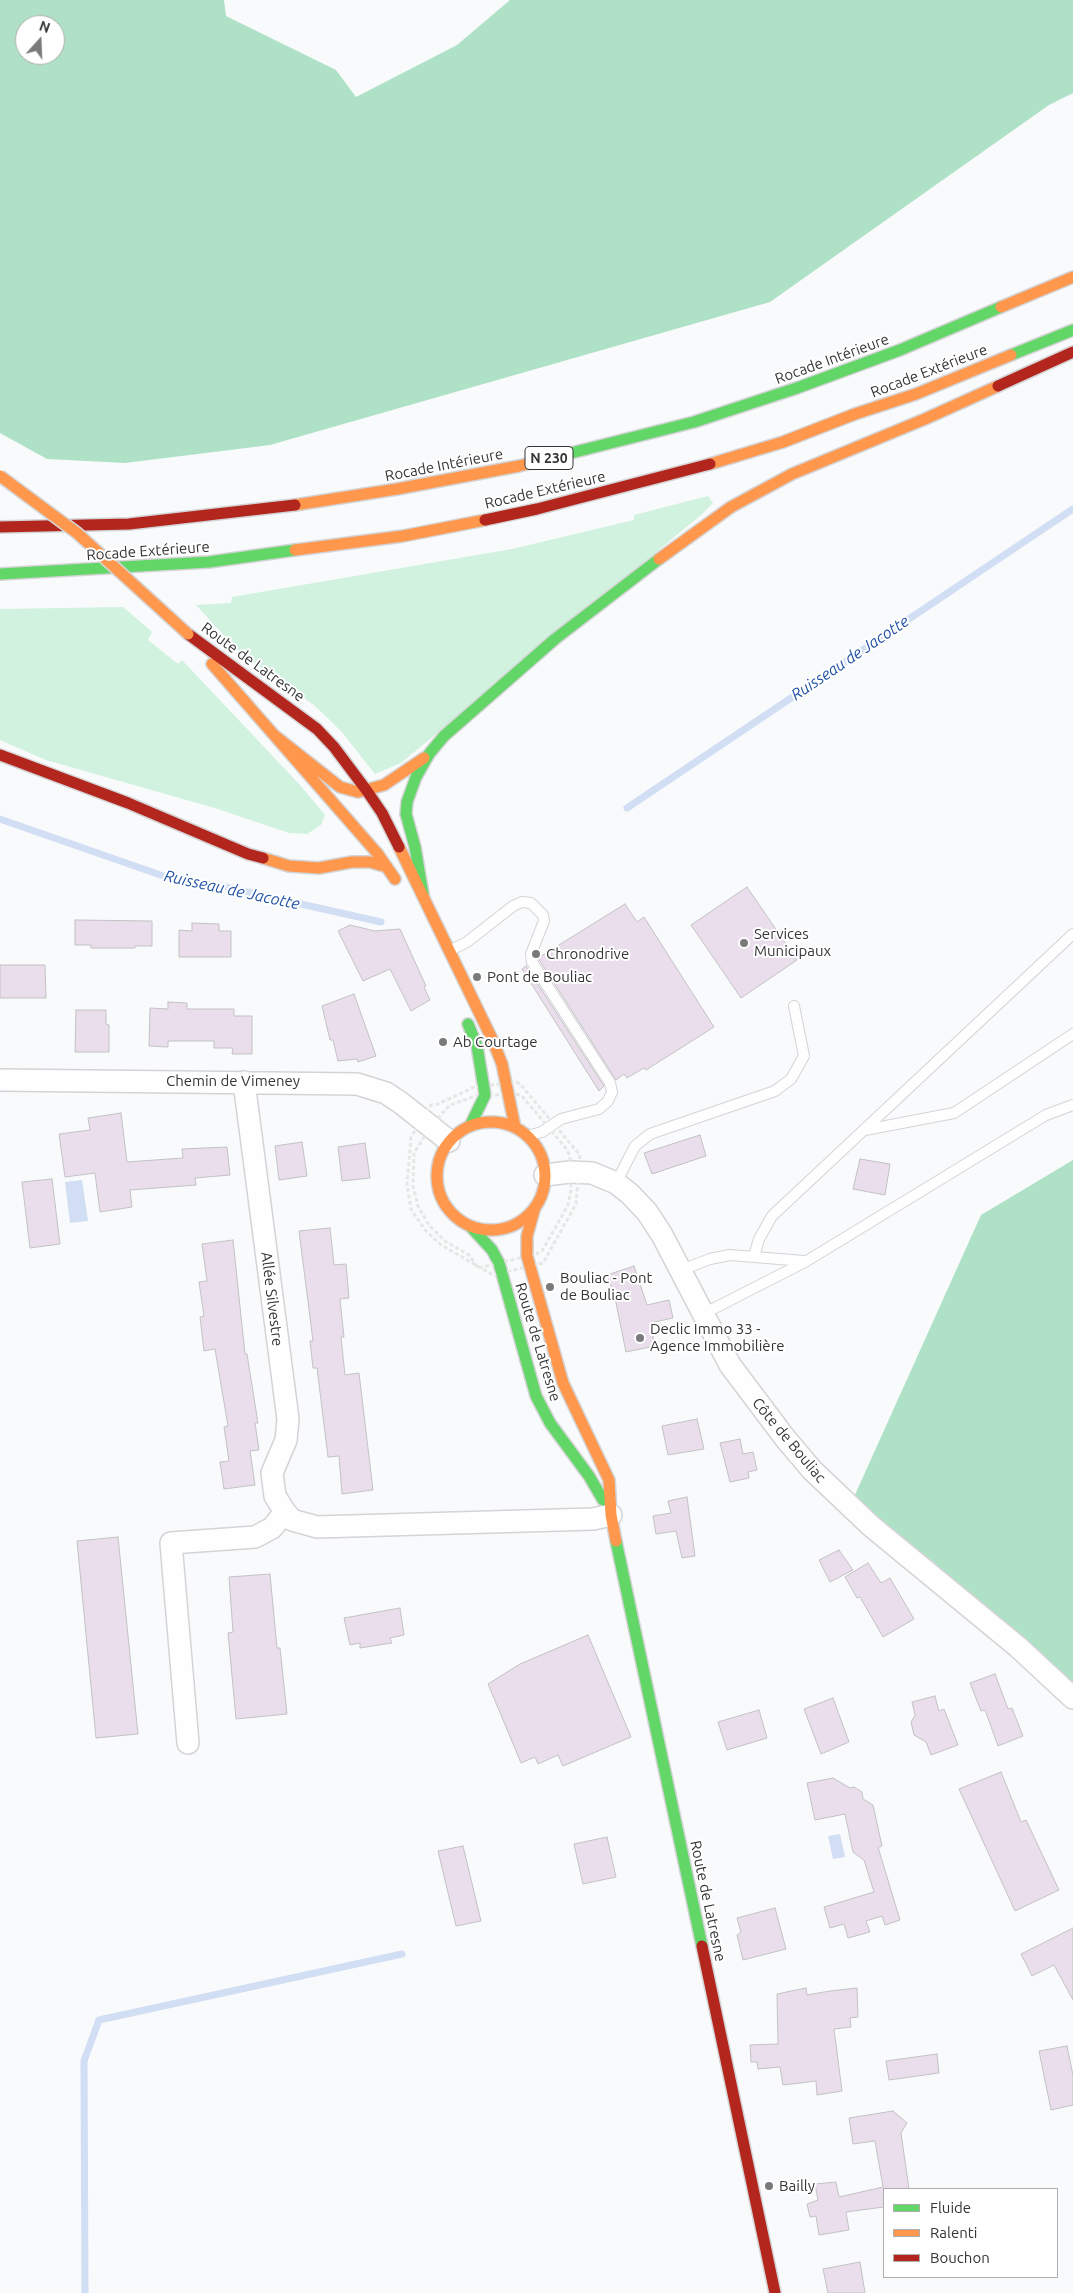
<!DOCTYPE html>
<html>
<head>
<meta charset="utf-8">
<style>
  body { margin:0 }
  #map { position:relative; width:1073px; height:2293px; overflow:hidden; background:#f9fafc; font-family:Ubuntu,sans-serif }
  canvas { display:block }
  .legend { position:absolute; left:883px; top:2188px; width:175px; height:90px; box-sizing:border-box; background:#fff; border:1px solid #aeaeaf; margin:0; padding:6px 9px; list-style:none; font-size:15px; color:#353537 }
  .legend li { display:flex; align-items:center; gap:10px; height:25px }
  .legend b { width:25px; border:1px solid #aeaeaf }
  .north { position:absolute; left:15px; top:15px; width:50px; height:50px; box-sizing:border-box; background:#fff; border:1px solid #aeaeaf; border-radius:50%; rotate:20deg; font-size:14px; font-weight:700; line-height:20px; text-align:center; color:#353537 }
  .north::after { content:''; display:block; margin:auto; width:18px; height:22px; background:#7a7a7c; clip-path:polygon(50% 0,100% 100%,50% 72%,0 100%) }
</style>
</head>
<body>
<div id="map">
<canvas width="1073" height="2293"></canvas>
<ul class="legend">
<li><b style="height:6px;background:#63d668"></b>Fluide</li>
<li><b style="height:6px;background:#ff974d"></b>Ralenti</li>
<li><b style="height:6px;background:#b3261e"></b>Bouchon</li>
</ul>
<div class="north">N</div>
</div>
<script>
const g = document.querySelector('canvas').getContext('2d');
g.lineJoin = 'round';
function fill(path, color) { g.fillStyle = color; g.fill(path, 'evenodd'); }
const toPath = rows => new Path2D(rows.map(r => 'M' + r).join(''));
function trace(path, color, width, dash) { g.strokeStyle = color; g.lineWidth = width; g.lineCap = dash ? 'butt' : 'round'; g.setLineDash(dash || []); g.stroke(path); }
function drawText(font, color, halo, rows, align = 'center') {
  g.font = font + ' Ubuntu,sans-serif'; g.lineWidth = 4; g.setLineDash([]); g.textBaseline = 'middle'; g.strokeStyle = halo; g.fillStyle = color; for (const [text, x, y, turn = 0] of rows) {
    g.save(); g.translate(x, y); g.rotate((+turn || 0) * Math.PI / 180); g.textAlign = isNaN(turn) ? turn : align; if (halo) g.strokeText(text, 0, 0); g.fillText(text, 0, 0); g.restore();
  }
}
fill(toPath([
  [708,496,713,503,701,515,401,763,375,774,341,731,314,705,241,654,196,605,231,603,232,597,512,549,634,520,634,515],
  [123,607,152,632,148,640,178,664,182,660,300,785,325,815,321,825,307,834,289,833,218,809,46,760,0,740,0,609]
]), '#d1f2df');
fill(toPath([
  [0,0,224,0,226,16,336,70,356,97,457,45,510,0,1073,0,1073,93,1049,105,770,302,270,445,125,463,47,459,0,433],
  [25,25,55,25,55,55,25,55],
  [1073,1160,1073,1683,854,1497,981,1215]
]), '#afe1c6');
fill(toPath([
  [82,1180,88,1221,70,1223,65,1182],
  [840,1834,845,1857,833,1859,828,1836]
]), '#d1def4');
trace(toPath([
  [627,808,1073,509],
  [0,819,172,879,221,886,381,922],
  [85,2293,84,2061,99,2020,402,1954]
]), '#d1def4', 7);
const building = toPath([
  [747,887,797,960,741,998,691,925,747,887],
  [625,904,637,922,644,917,714,1027,646,1070,644,1068,627,1078,624,1074,616,1080,538,958,625,904],
  [75,920,152,921,152,946,135,946,135,948,91,948,91,945,75,945,75,920],
  [192,923,219,924,219,931,231,931,231,957,179,957,179,930,192,931,192,923],
  [350,925,375,931,400,929,426,986,424,987,430,1000,411,1011,390,969,363,981,338,931,350,925],
  [0,965,45,965,46,998,0,998,0,965],
  [526,966,604,1086,599,1091,522,969,526,966],
  [354,994,376,1056,358,1062,357,1059,338,1061,333,1040,330,1040,322,1006,354,994],
  [168,1002,187,1003,187,1009,234,1009,234,1016,252,1016,252,1054,232,1054,233,1048,214,1048,214,1041,168,1041,168,1047,149,1046,150,1008,168,1009,168,1002],
  [76,1010,106,1010,106,1024,109,1025,109,1052,75,1052,76,1010],
  [121,1113,127,1162,183,1158,182,1149,227,1147,230,1175,195,1178,196,1185,130,1190,132,1207,100,1212,95,1173,65,1177,59,1134,90,1130,88,1118,121,1113],
  [700,1135,706,1156,652,1174,644,1153,700,1135],
  [302,1142,307,1176,279,1180,275,1146,302,1142],
  [365,1143,370,1178,342,1181,338,1147,365,1143],
  [860,1159,890,1164,885,1195,853,1189,860,1159],
  [52,1179,60,1244,30,1248,22,1182,52,1179],
  [330,1228,334,1265,346,1264,349,1298,340,1299,344,1337,341,1337,345,1375,359,1373,373,1490,342,1494,339,1456,328,1457,317,1368,313,1368,310,1341,313,1341,299,1231,330,1228],
  [233,1240,245,1354,247,1354,258,1423,255,1423,259,1450,250,1451,255,1485,224,1489,220,1462,229,1461,224,1427,228,1426,215,1349,204,1351,200,1317,204,1316,199,1282,207,1281,202,1244,233,1240],
  [634,1266,647,1305,669,1300,673,1318,650,1323,655,1346,626,1352,615,1298,607,1275,634,1266],
  [697,1419,704,1449,668,1455,662,1426,697,1419],
  [740,1439,743,1454,753,1452,757,1470,748,1472,749,1478,730,1482,720,1443,740,1439],
  [687,1497,695,1556,682,1558,676,1531,656,1534,653,1516,671,1513,668,1501,687,1497],
  [118,1537,138,1734,96,1738,77,1541,118,1537],
  [839,1550,853,1570,830,1582,819,1560,839,1550],
  [868,1563,881,1583,890,1578,914,1619,883,1637,860,1597,857,1598,845,1577,868,1563],
  [270,1574,277,1648,280,1648,287,1714,236,1719,228,1633,233,1632,229,1577,270,1574],
  [400,1608,404,1635,390,1638,392,1643,360,1648,360,1643,350,1645,344,1618,400,1608],
  [588,1635,631,1737,563,1766,558,1755,538,1764,535,1757,521,1763,488,1684,520,1664,588,1635],
  [995,1674,1008,1709,1012,1708,1023,1736,998,1746,985,1710,981,1711,970,1683,995,1674],
  [935,1696,939,1711,944,1709,958,1745,931,1755,926,1742,914,1735,911,1722,915,1715,912,1702,935,1696],
  [833,1698,849,1742,821,1754,804,1709,833,1698],
  [759,1710,767,1738,727,1750,718,1722,759,1710],
  [1001,1772,1021,1822,1026,1820,1059,1890,1015,1911,959,1789,1001,1772],
  [833,1778,850,1788,854,1787,862,1792,863,1799,873,1805,882,1846,878,1847,900,1920,885,1925,882,1916,866,1921,870,1932,848,1938,844,1924,830,1928,824,1907,874,1892,864,1860,853,1852,845,1814,815,1820,807,1783,833,1778],
  [607,1837,616,1877,583,1884,574,1844,607,1837],
  [463,1846,481,1921,456,1926,438,1851,463,1846],
  [775,1908,786,1949,743,1960,737,1935,741,1932,737,1918,775,1908],
  [1073,1928,1073,2000,1054,1965,1032,1976,1021,1954,1073,1928],
  [806,1988,807,1995,830,1991,857,1988,858,2017,850,2018,851,2027,834,2029,842,2091,817,2095,816,2081,783,2085,780,2067,758,2069,757,2062,751,2062,750,2045,778,2044,777,1994,806,1988],
  [1067,2046,1073,2075,1073,2105,1051,2110,1039,2051,1067,2046],
  [937,2054,939,2073,889,2080,886,2061,937,2054],
  [893,2111,907,2123,901,2133,909,2189,884,2189,884,2207,846,2212,849,2230,819,2235,816,2216,810,2217,807,2204,818,2200,815,2184,836,2182,839,2197,883,2187,875,2141,853,2144,849,2118,893,2111],
  [860,2262,865,2293,828,2293,823,2269,860,2262]
]);
fill(building, '#eaddec');
trace(building, '#c2c2c3', 1);
const lane = toPath([
  [451,950,467,942,513,906,522,902,531,903,543,915,544,921,531,954,532,962,610,1083,612,1092,608,1101,599,1109,561,1119,542,1132,527,1136],
  [865,1130,954,1113,1073,1034],
  [616,1183,635,1146,650,1134,775,1091,791,1079,804,1056,794,1006],
  [754,1256,759,1239,772,1216,1073,934],
  [681,1270,710,1259,730,1255,804,1261],
  [703,1314,805,1262,1046,1115,1073,1105]
]);
const street = toPath([
  [0,1080,357,1084,386,1093,401,1103,449,1141],
  [244,1082,288,1419,286,1440,272,1473,275,1496,285,1512,292,1520,317,1527,593,1519,611,1515],
  [545,1175,570,1172,592,1173,616,1183,630,1194,647,1212,662,1235,730,1365,785,1438,812,1470,871,1526,1018,1647,1073,1698],
  [188,1743,171,1543,255,1537,272,1528,285,1512]
]);
const fast = toPath([
  [1011,355,1073,330],
  [555,457,694,422,797,388,900,350,1001,307],
  [0,574,209,562,295,550],
  [423,894,415,847,406,814,407,802,416,777,429,754,444,736,555,639,659,559],
  [468,1024,477,1046,485,1095,470,1126],
  [471,1227,492,1250,499,1263,536,1396,550,1423,589,1476,603,1500],
  [616,1541,702,1946]
]);
const slow = toPath([
  [1001,307,1073,277],
  [710,464,783,442,855,414,916,394,1011,355],
  [295,505,397,489,519,466,555,457],
  [295,550,403,536,485,520],
  [659,559,731,507,792,474,925,419,998,386],
  [212,664,377,853,395,879],
  [274,735,340,787,358,792,384,785,424,758],
  [399,847,493,1041,502,1064,515,1127],
  [263,858,289,866,319,868,352,862,370,862,387,867],
  '437 1176a54 54 0 1 1 108 0a54 54 0 1 1-108 0Z',
  [535,1207,527,1236,527,1256,563,1383,609,1480,611,1515,616,1541]
]);
const jam = toPath([
  [998,386,1073,352],
  [485,520,537,509,710,464],
  [0,527,129,524,295,505],
  [188,634,317,729,334,747,367,791,382,813,399,847],
  [0,755,128,803,248,854,263,858],
  [702,1946,775,2293]
]);
trace(lane, '#d4d4d6', 12);
trace(street, '#d4d4d6', 24);
trace(fast, '#d4d4d6', 14);
trace(slow, '#d4d4d6', 14);
trace(jam, '#d4d4d6', 14);
trace(toPath([
  [516,1082,520,1084,580,1155,576,1204,543,1263,493,1275,441,1245,425,1230,411,1209,407,1185,411,1137,431,1105,438,1104,474,1087,516,1082],
  [516,1094,522,1096,565,1147,570,1156,571,1190,568,1205,542,1251,536,1254,478,1268,469,1255,445,1241,429,1225,418,1206,413,1186,414,1153,431,1126,450,1105,476,1096,516,1094]
]), '#e5e6e6', 3, [4, 2.5]);
trace(lane, '#fefeff', 10);
trace(street, '#fefeff', 21);
trace(fast, '#63d668', 11);
trace(slow, '#ff974d', 11);
trace(jam, '#b3261e', 11);
const slowBridge = toPath([
  [0,476,77,533,188,634]
]);
trace(slowBridge, '#d4d4d6', 14, []);
trace(slowBridge, '#ff974d', 11);
for (const [x, y, r, color] of [
  [744,943,5,"#7a7a7c"],
  [536,954,5,"#7a7a7c"],
  [477,977,5,"#7a7a7c"],
  [443,1042,5,"#7a7a7c"],
  [550,1287,5,"#7a7a7c"],
  [640,1338,5,"#7a7a7c"],
  [769,2186,5,"#7a7a7c"]
]) { const dot = new Path2D(); dot.arc(x, y, r, 0, 2 * Math.PI); g.fillStyle = color; g.fill(dot); trace(dot, '#fff', 2); }
for (const [x, y, w] of [
  [549,458,48]
]) { const box = new Path2D(); box.roundRect(x - w / 2, y - 11.5, w, 23, 4); g.fillStyle = '#fff'; g.fill(box); trace(box, '#353537', 1); }
drawText('bold 14px', '#353537', null, [
  ["N 230",549,458]
]);
drawText('15px', '#353537', '#fff', [
  ["Rocade Intérieure",832,359,-20],
  ["Rocade Extérieure",929,371,-21],
  ["Rocade Intérieure",444,465,-11],
  ["Rocade Extérieure",545,490,-13],
  ["Rocade Extérieure",148,551,-4],
  ["Route de Latresne",253,662,36],
  ["Chemin de Vimeney",233,1081],
  ["Allée Silvestre",272,1299,83],
  ["Route de Latresne",538,1342,73],
  ["Côte de Bouliac",789,1440,50],
  ["Route de Latresne",708,1901,78]
]);
drawText('15px', '#353537', '#fff', [
  ["Services",754,934],
  ["Municipaux",754,951],
  ["Chronodrive",546,954],
  ["Pont de Bouliac",487,977],
  ["Ab Courtage",453,1042],
  ["Bouliac - Pont",560,1278],
  ["de Bouliac",560,1295],
  ["Declic Immo 33 -",650,1329],
  ["Agence Immobilière",650,1346],
  ["Bailly",779,2186]
], 'left');
drawText('italic 16px', '#2152a6', '#fff', [
  ["Ruisseau de Jacotte",850,658,-34],
  ["Ruisseau de Jacotte",232,890,12]
]);
</script>
</body>
</html>
